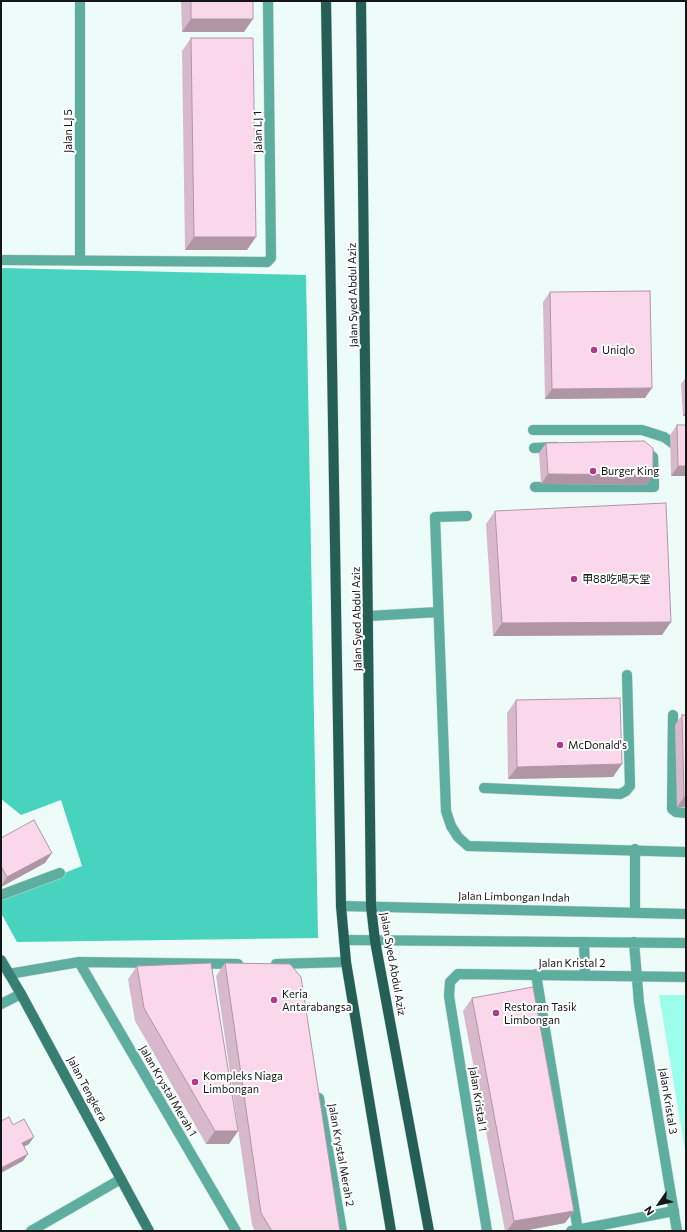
<!DOCTYPE html>
<html>
<head>
<meta charset="utf-8">
<style>
  body { margin:0 }
  #map { position:relative; width:687px; height:1232px; overflow:hidden; background:#eefcf9; font-family:Commissioner,sans-serif }
  canvas { display:block }
  .frame { position:absolute; inset:0; border:2px solid #131816; pointer-events:none }
  .north { position:absolute; left:639px; top:1184px; width:40px; height:40px; -webkit-text-stroke:3px #fff; paint-order:stroke; rotate:236deg; font-size:11px; font-weight:700; line-height:16px; text-align:center; color:#131816 }
  .north::after { content:''; display:block; margin:auto; width:14px; height:18px; background:#131816; clip-path:polygon(50% 0,100% 100%,50% 72%,0 100%) }
</style>
</head>
<body>
<div id="map">
<canvas width="687" height="1232"></canvas>
<div class="frame"></div>
<div class="north">N</div>
</div>
<script>
const g = document.querySelector('canvas').getContext('2d');
g.lineJoin = 'round';
function fill(path, color) { g.fillStyle = color; g.fill(path, 'evenodd'); }
const toPath = rows => new Path2D(rows.map(r => 'M' + r).join(''));
function trace(path, color, width, dash) { g.strokeStyle = color; g.lineWidth = width; g.lineCap = dash ? 'butt' : 'round'; g.setLineDash(dash || []); g.stroke(path); }
function drawText(font, color, halo, rows, align = 'center') {
  g.font = font + ' Commissioner,"Noto Sans SC",sans-serif'; g.lineWidth = 4; g.setLineDash([]); g.textBaseline = 'middle'; g.strokeStyle = halo; g.fillStyle = color; for (const [text, x, y, turn = 0] of rows) {
    g.save(); g.translate(x, y); g.rotate((+turn || 0) * Math.PI / 180); g.textAlign = isNaN(turn) ? turn : align; if (halo) g.strokeText(text, 0, 0); g.fillText(text, 0, 0); g.restore();
  }
}
fill(toPath([
  [659,995,686,995,686,1156]
]), '#9cfdeb');
fill(toPath([
  [1,268,306,275,318,938,17,942,1,913,1,898,82,866,61,800,21,815,1,799]
]), '#47d3be');
const service = toPath([
  [1,260,267,262],
  [533,430,642,430,664,437,682,450,686,450],
  [534,448,556,447],
  [535,487,654,487,653,457,643,449],
  [467,516,435,517,446,811,451,826,458,837,468,846,686,852],
  [369,616,438,612],
  [673,715,672,809,676,812,686,813],
  [484,788,620,794,626,791,630,786,627,675],
  [1,895,60,873],
  [635,911,635,849],
  [536,974,578,1231],
  [571,1231,674,1211]
]);
const minor = toPath([
  [80,1,80,260],
  [267,262,271,258,268,1],
  [341,906,686,914],
  [344,940,686,943],
  [584,942,585,975],
  [634,942,639,1003,677,1231],
  [79,962,236,1231],
  [276,964,346,962],
  [9,974,79,962,238,964],
  [1,1004,21,994],
  [319,1098,342,1231],
  [31,1231,121,1179],
  [487,1231,449,996,450,982,458,974,686,977]
]);
const secondary = toPath([
  [1,960,21,994,149,1231]
]);
const primary = toPath([
  [326,1,341,906,346,962,391,1231],
  [361,1,371,906,375,941,429,1231]
]);
trace(service, '#cbd8d5', 11);
trace(minor, '#cbd8d5', 11);
trace(secondary, '#cbd8d5', 11);
trace(primary, '#cbd8d5', 11);
trace(service, '#5dae9f', 10);
trace(minor, '#5dae9f', 10);
trace(secondary, '#377f73', 10);
trace(primary, '#245e54', 10);
fill(toPath([
  [181,1,253,1,244,32,182,32],
  [191,38,247,250,185,250,182,51],
  [550,292,645,398,545,399,543,302],
  [686,377,686,416,683,416,681,384],
  [677,425,686,476,671,476,670,435],
  [546,443,653,475,646,485,541,484,539,453],
  [495,511,662,635,493,636,486,524],
  [516,700,613,777,508,779,507,713],
  [682,715,686,807,677,807,675,725],
  [1,838,45,863,1,887],
  [225,963,340,1231,255,1231,252,1225,216,976],
  [137,966,238,1131,229,1144,206,1144,135,1021,128,979],
  [472,998,574,1211,565,1223,523,1231,505,1231,463,1011]
]), '#d8b9cb');
fill(toPath([
  [191,19,253,19,244,32,182,32],
  [194,237,256,237,247,250,185,250],
  [652,388,645,398,545,399,552,389],
  [686,412,686,416,683,416],
  [678,466,686,466,686,476,671,476],
  [548,474,653,475,646,485,541,484],
  [671,622,662,635,493,636,502,623],
  [622,764,613,777,508,779,517,767],
  [684,797,686,797,686,807,677,807],
  [52,853,45,863,1,887,7,877],
  [215,1131,238,1131,229,1144,206,1144],
  [34,1137,29,1144,18,1150,22,1143],
  [28,1154,23,1161,1,1173,1,1168],
  [574,1211,565,1223,523,1231,507,1231,514,1221]
]), '#b096a5');
const building = toPath([
  [191,1,253,1,253,19,191,19,191,1],
  [191,38,253,38,256,237,194,237,191,38],
  [650,291,652,388,552,389,550,292,650,291],
  [677,425,686,425,686,466,678,466,677,425],
  [644,441,653,448,653,475,548,474,546,443,644,441],
  [666,503,671,622,502,623,495,511,666,503],
  [620,698,622,764,517,767,516,700,620,698],
  [682,715,686,715,686,797,684,797,682,715],
  [34,820,52,853,7,877,1,866,1,838,34,820],
  [211,963,238,1131,215,1131,144,1008,137,966,211,963],
  [225,963,290,964,301,977,340,1231,272,1231,261,1213,225,963],
  [533,987,574,1211,514,1221,472,998,533,987],
  [9,1117,13,1125,24,1119,34,1137,22,1143,28,1154,1,1168,1,1121,9,1117]
]);
fill(building, '#fbd7ec');
trace(building, '#b096a5', 1);
for (const [x, y, r, color] of [
  [594,350,4,"#b2388b"],
  [593,471,4,"#b2388b"],
  [574,579,4,"#b2388b"],
  [560,745,4,"#b2388b"],
  [274,1000,4,"#b2388b"],
  [496,1013,4,"#b2388b"],
  [195,1082,4,"#b2388b"]
]) { const dot = new Path2D(); dot.arc(x, y, r, 0, 2 * Math.PI); g.fillStyle = color; g.fill(dot); trace(dot, '#fff', 1.5); }
drawText('11px', '#131816', '#fff', [
  ["Jalan LJ 5",68,131,-90],
  ["Jalan LJ 1",258,132,-91],
  ["Jalan Syed Abdul Aziz",353,295,-91],
  ["Jalan Syed Abdul Aziz",357,619,-91],
  ["Jalan Limbongan Indah",514,897,1],
  ["Jalan Kristal 2",572,963],
  ["Jalan Syed Abdul Aziz",393,964,80],
  ["Jalan Tengkera",87,1089,62],
  ["Jalan Krystal Merah 1",168,1091,60],
  ["Jalan Kristal 1",478,1099,81],
  ["Jalan Kristal 3",668,1101,81],
  ["Jalan Krystal Merah 2",341,1155,80]
]);
drawText('11px', '#131816', '#fff', [
  ["Uniqlo",602,350],
  ["Burger King",601,471],
  ["甲88吃喝天堂",582,579],
  ["McDonald's",568,745],
  ["Keria",282,994],
  ["Antarabangsa",282,1007],
  ["Restoran Tasik",504,1007],
  ["Limbongan",504,1020],
  ["Kompleks Niaga",203,1076],
  ["Limbongan",203,1089]
], 'left');
</script>
</body>
</html>
